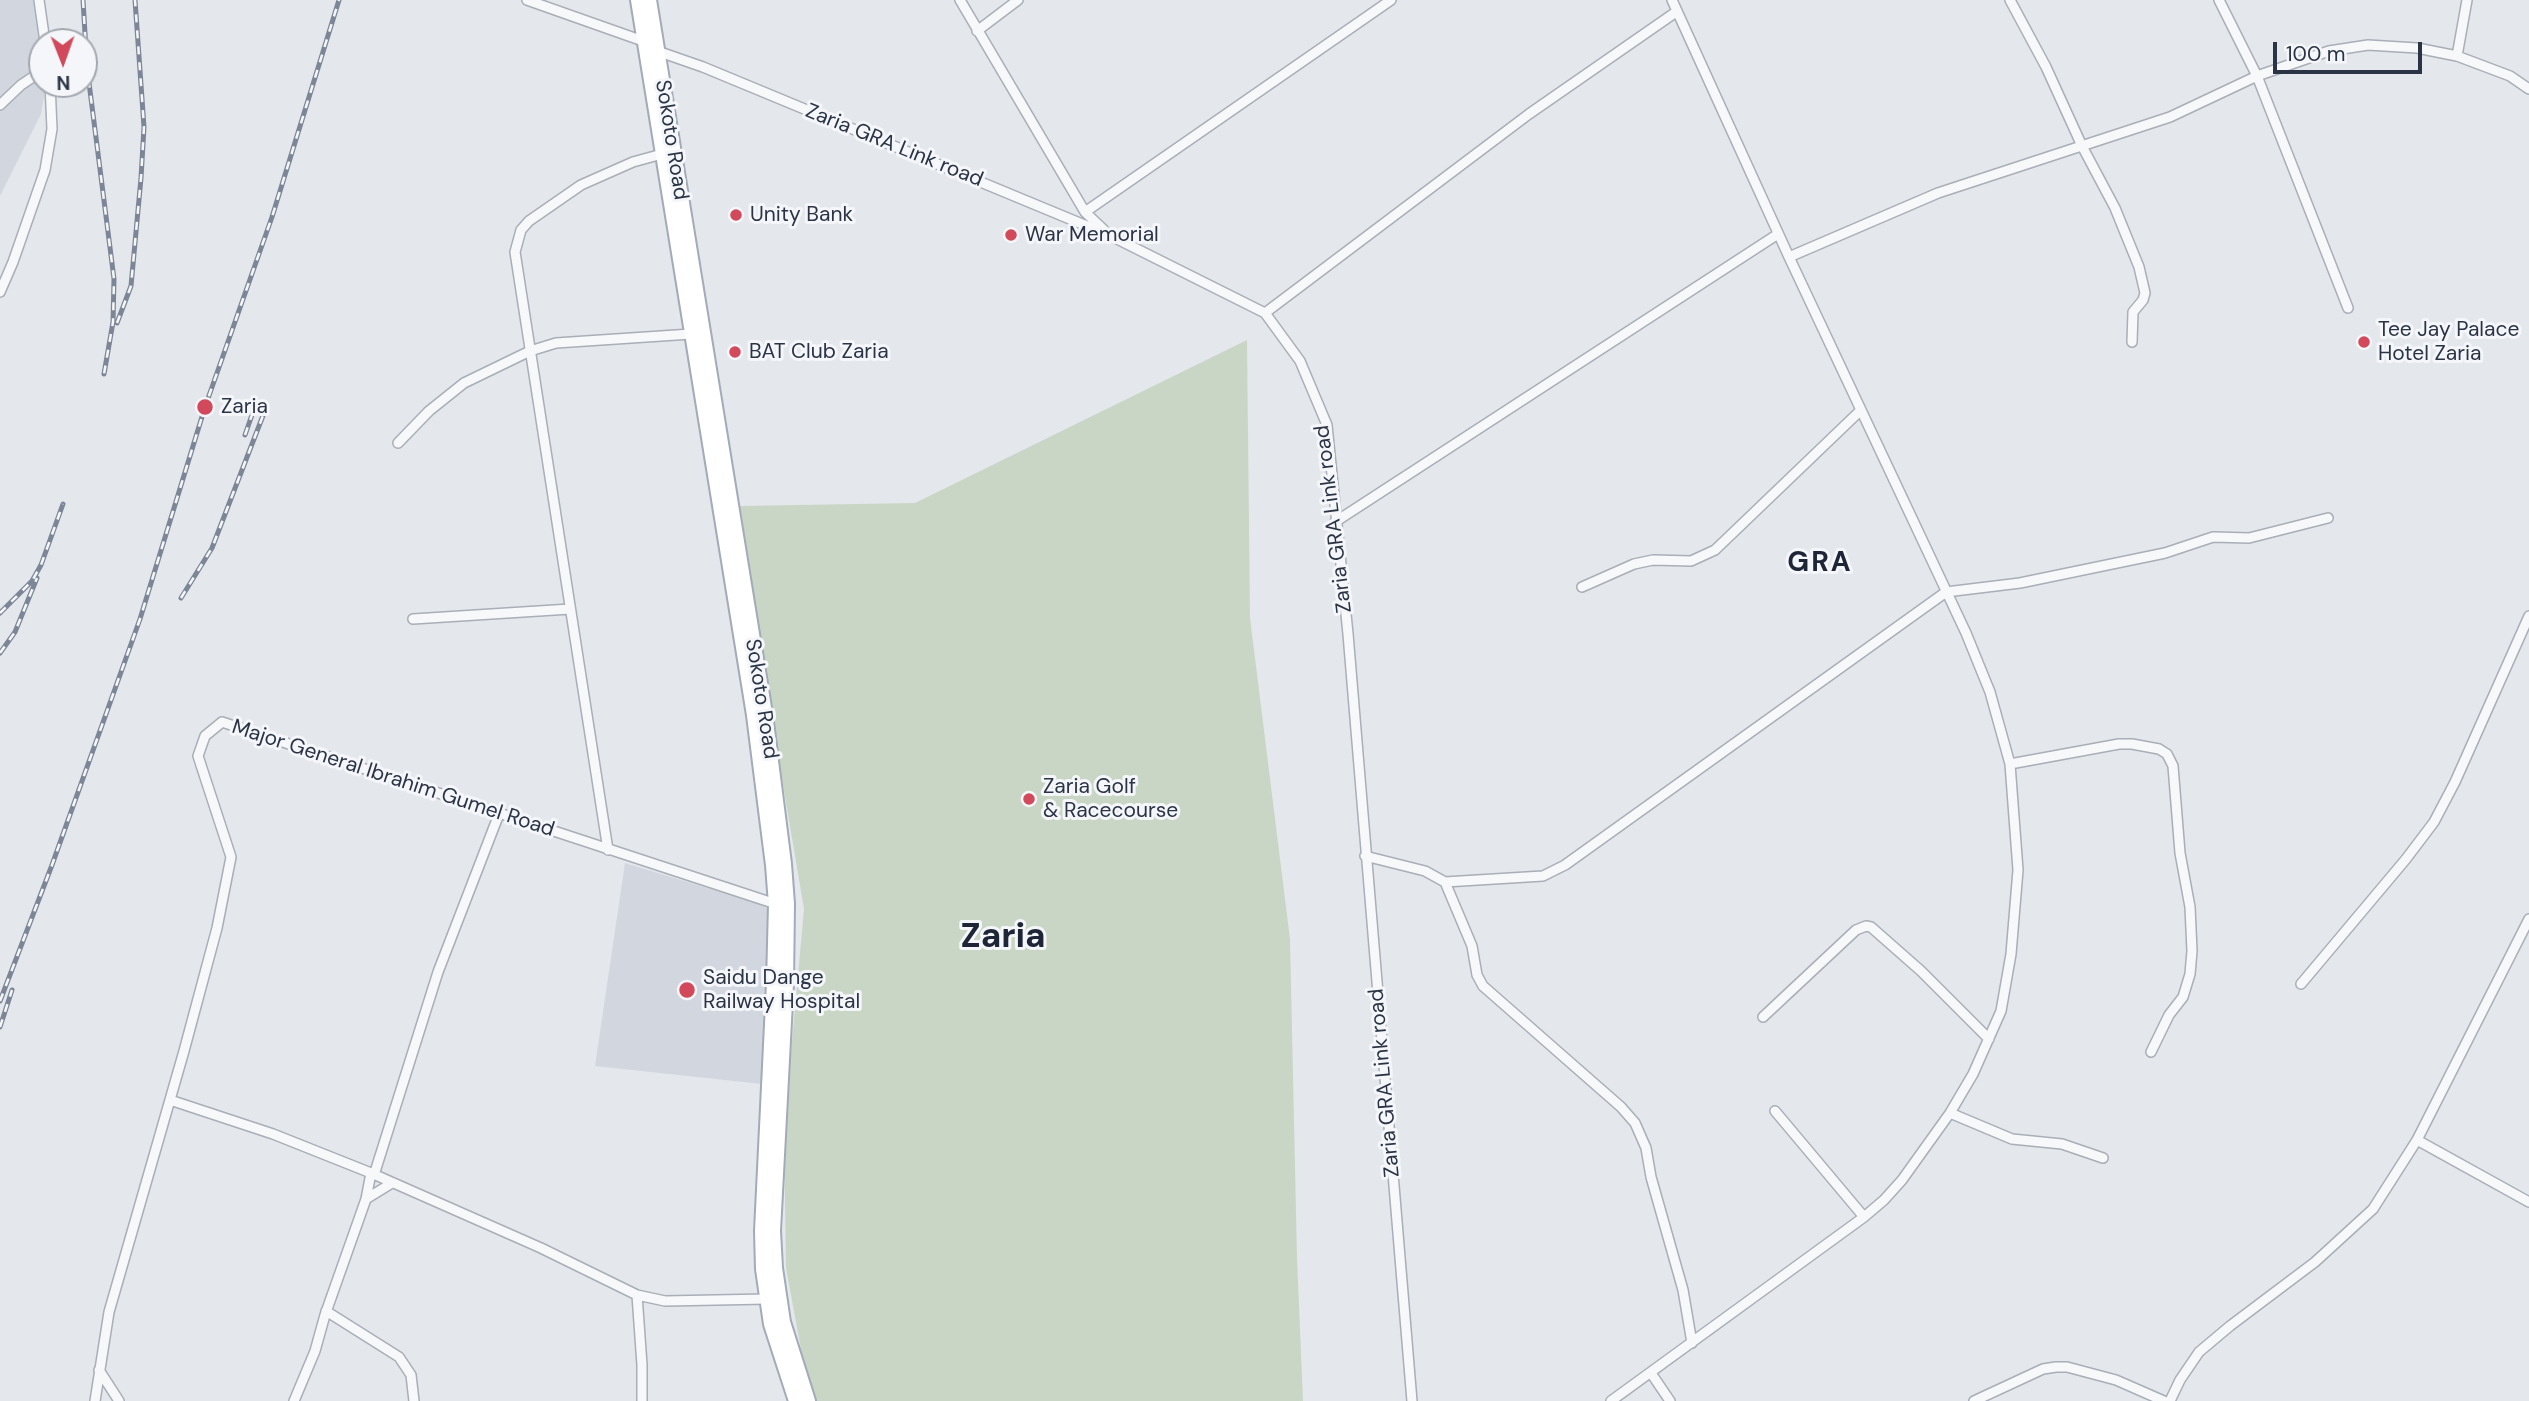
<!DOCTYPE html>
<html>
<head>
<meta charset="utf-8">
<style>
  body { margin:0 }
  #map { position:relative; width:2529px; height:1401px; overflow:hidden; background:#e4e7ec; font-family:"DM Sans",sans-serif }
  canvas { display:block }
  .north { position:absolute; left:28px; top:28px; width:70px; height:70px; box-sizing:border-box; background:#f4f6f9; border:2px solid #a4a8b1; border-radius:50%; rotate:179deg; font-size:19px; font-weight:700; line-height:28px; text-align:center; color:#2b3445 }
  .north::after { content:''; display:block; margin:auto; width:24px; height:32px; background:#d1495b; clip-path:polygon(50% 0,100% 100%,50% 72%,0 100%) }
  .scale { position:absolute; left:2273px; top:42px; width:149px; height:32px; box-sizing:border-box; border:4px solid #2b3445; border-top:0; padding-left:9px; font-size:21px; line-height:24px; white-space:nowrap; color:#2b3445; -webkit-text-stroke:5px #f4f6f9; paint-order:stroke }
</style>
</head>
<body>
<div id="map">
<canvas width="2529" height="1401"></canvas>
<div class="north">N</div>
<div class="scale">100 m</div>
</div>
<script>
const g = document.querySelector('canvas').getContext('2d');
g.lineJoin = 'round';
function fill(path, color) { g.fillStyle = color; g.fill(path, 'evenodd'); }
const toPath = rows => new Path2D(rows.map(r => 'M' + r).join(''));
function trace(path, color, width, dash) { g.strokeStyle = color; g.lineWidth = width; g.lineCap = dash ? 'butt' : 'round'; g.setLineDash(dash || []); g.stroke(path); }
function drawText(font, color, halo, rows, align = 'center') {
  g.font = font + ' "DM Sans",sans-serif'; g.lineWidth = 6; g.setLineDash([]); g.textBaseline = 'middle'; g.strokeStyle = halo; g.fillStyle = color; for (const [text, x, y, turn = 0] of rows) {
    g.save(); g.translate(x, y); g.rotate((+turn || 0) * Math.PI / 180); g.textAlign = isNaN(turn) ? turn : align; if (halo) g.strokeText(text, 0, 0); g.fillText(text, 0, 0); g.restore();
  }
}
fill(toPath([
  [0,0,38,0,42,42,42,84,46,84,41,114,0,196],
  [625,863,763,905,773,914,762,1084,595,1066]
]), '#d2d6de');
fill(toPath([
  [1247,340,1250,618,1290,939,1297,1258,1303,1401,815,1401,807,1382,786,1268,784,1130,804,909,767,690,740,506,915,503]
]), '#c9d6c5');
const minor = toPath([
  [39,0,45,42],
  [527,0,643,41],
  [960,0,1085,212,1104,230],
  [2010,0,2046,67,2082,146,2115,208,2139,267,2145,293,2143,300,2133,312,2132,342],
  [2219,0,2257,76,2348,308],
  [977,31,1018,0],
  [657,51,703,67,1111,236,1265,313,1300,361,1327,425,1348,634,1412,1401],
  [2457,56,2467,0],
  [0,105,21,85,42,71],
  [1085,212,1391,0],
  [1789,257,1938,193,2170,117,2257,76,2329,51,2368,45,2417,48,2457,56,2510,76,2529,89],
  [0,292,13,262,45,170,52,129,50,84],
  [1265,313,1529,114,1676,12],
  [398,443,429,411,464,383,530,351,556,343,691,334],
  [1335,522,1778,234],
  [1582,587,1634,564,1653,560,1691,561,1715,550,1861,410],
  [413,619,570,609],
  [2010,764,2119,744,2132,744,2159,749,2167,754,2173,766,2180,853,2190,907,2192,951,2190,974,2183,997,2169,1015,2151,1052],
  [608,850,515,252,521,230,529,221,581,185,633,162,662,154],
  [1365,856,1425,871,1445,882,1543,876,1565,865,1946,592,2020,583,2165,553,2213,537,2249,538,2328,518],
  [1445,882,1472,946,1477,975,1483,986,1621,1107,1635,1123,1646,1148,1651,1177,1683,1290,1692,1343],
  [2301,984,2406,859,2434,822,2455,782,2529,616],
  [1763,1017,1856,930,1866,926,1871,927,1921,971,1989,1039],
  [170,1100,273,1134,371,1173,541,1248,637,1295,665,1301,767,1299],
  [1775,1111,1864,1217],
  [1950,1113,2012,1139,2062,1144,2103,1158],
  [2417,1140,2529,1202],
  [374,1175,438,972,499,814],
  [366,1199,392,1183],
  [637,1295,642,1365,642,1401],
  [326,1311,399,1357,411,1375,414,1401],
  [99,1370,119,1401],
  [1651,1373,1670,1401],
  [95,1401,109,1312,184,1051,217,928,231,857,198,756,205,736,222,722,776,904],
  [294,1401,315,1351,325,1315,366,1199,371,1173],
  [1611,1401,1864,1217,1884,1200,1902,1180,1950,1113,1973,1074,2001,1011,2011,954,2018,870,2010,764,1990,692,1966,633,1789,257,1672,0],
  [1974,1401,2043,1369,2056,1367,2067,1367,2116,1380,2164,1401],
  [2170,1401,2180,1380,2199,1352,2230,1326,2315,1262,2373,1209,2417,1140,2529,919]
]);
const primary = toPath([
  [638,0,754,715,773,865,776,904,774,983,762,1231,763,1269,771,1324,796,1401],
  [649,0,765,714,784,864,787,904,786,983,773,1231,775,1268,783,1322,808,1401]
]);
trace(minor, '#a9aeb7', 12);
trace(primary, '#a3abb8', 18);
trace(minor, '#f7f8fa', 9);
trace(primary, '#fff', 14);
const rail = toPath([
  [83,0,87,67,114,279,113,322,104,374],
  [117,323,131,286,141,178,144,127,135,0],
  [245,435,254,409],
  [181,598,212,548,264,413],
  [0,613,32,581,41,565,63,504],
  [0,653,15,632,37,578],
  [0,1001,52,865,140,619,205,407,272,217,339,0],
  [0,1027,12,990]
]);
trace(rail, '#7d8696', 5);
trace(rail, '#f4f6f9', 2.5, [8]);
for (const [x, y, r, color] of [
  [736,215,7,"#d1495b"],
  [1011,235,7,"#d1495b"],
  [2364,342,7,"#d1495b"],
  [735,352,7,"#d1495b"],
  [205,407,9,"#d1495b"],
  [1029,799,7,"#d1495b"],
  [687,990,9,"#d1495b"]
]) { const dot = new Path2D(); dot.arc(x, y, r, 0, 2 * Math.PI); g.fillStyle = color; g.fill(dot); trace(dot, '#f4f6f9', 2.5); }
drawText('21px', '#2b3445', '#f4f6f9', [
  ["Sokoto Road",671,140,81],
  ["Zaria GRA Link road",894,146,22],
  ["Zaria GRA Link road",1334,519,-97],
  ["Sokoto Road",761,699,81],
  ["Major General Ibrahim Gumel Road",393,779,18],
  ["Zaria GRA Link road",1385,1083,-95]
]);
drawText('21px', '#2b3445', '#f4f6f9', [
  ["Unity Bank",750,215],
  ["War Memorial",1025,235],
  ["Tee Jay Palace",2378,330],
  ["Hotel Zaria",2378,354],
  ["BAT Club Zaria",749,352],
  ["Zaria",221,407],
  ["Zaria Golf",1043,787],
  ["& Racecourse",1043,811],
  ["Saidu Dange",703,978],
  ["Railway Hospital",703,1002]
], 'left');
g.letterSpacing = '2px';
drawText('bold 28px', '#1d2536', '#f4f6f9', [
  ["GRA",1820,564]
]);
g.letterSpacing = '0px';
drawText('bold 35px', '#1d2536', '#f4f6f9', [
  ["Zaria",1003,938]
]);
</script>
</body>
</html>
